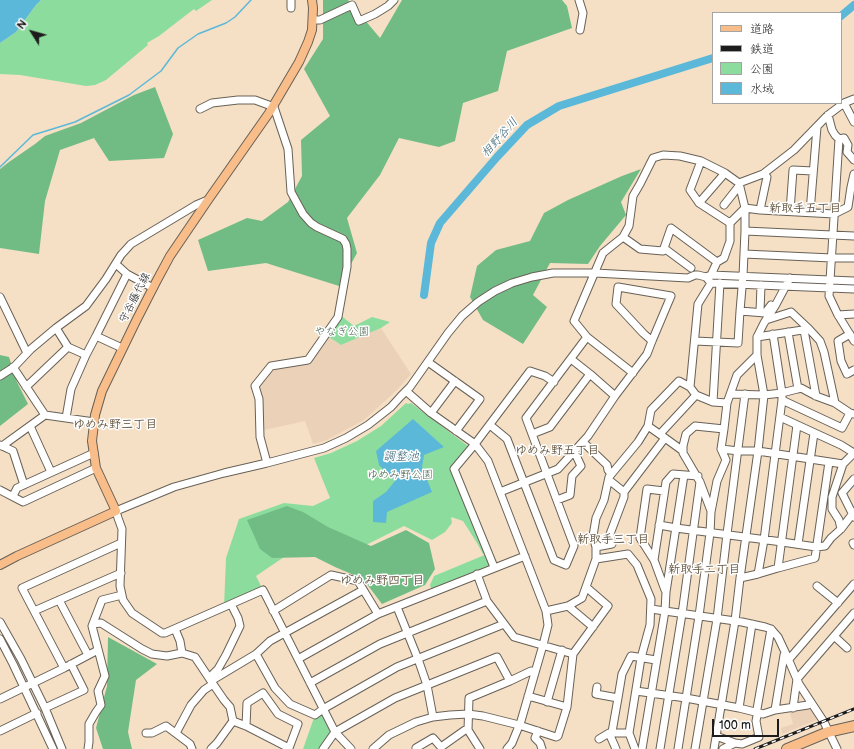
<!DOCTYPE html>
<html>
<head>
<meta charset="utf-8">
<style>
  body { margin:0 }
  #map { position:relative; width:854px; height:749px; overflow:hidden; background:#f5e0c5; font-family:"Balsamiq Sans","Klee One",sans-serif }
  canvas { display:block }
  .legend { position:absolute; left:712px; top:12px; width:130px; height:92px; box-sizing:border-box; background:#fff; border:1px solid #a4a4a4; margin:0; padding:5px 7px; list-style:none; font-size:12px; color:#1c1c1c }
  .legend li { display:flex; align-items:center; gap:8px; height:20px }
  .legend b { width:20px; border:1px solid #a4a4a4 }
  .north { position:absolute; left:12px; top:12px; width:40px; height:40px; -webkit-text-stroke:3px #fff; paint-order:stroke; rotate:307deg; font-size:11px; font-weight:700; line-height:16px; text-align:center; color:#1c1c1c }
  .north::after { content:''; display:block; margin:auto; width:14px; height:18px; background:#1c1c1c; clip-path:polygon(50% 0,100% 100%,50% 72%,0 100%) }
  .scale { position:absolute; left:712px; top:719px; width:67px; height:18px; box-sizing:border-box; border:2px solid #1c1c1c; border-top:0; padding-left:5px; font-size:12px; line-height:14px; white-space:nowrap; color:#1c1c1c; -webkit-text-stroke:3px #fff; paint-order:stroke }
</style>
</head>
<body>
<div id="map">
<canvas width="854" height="749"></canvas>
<ul class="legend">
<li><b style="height:5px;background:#f8bd89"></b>道路</li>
<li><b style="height:5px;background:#1c1c1c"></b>鉄道</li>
<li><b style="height:11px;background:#8cdd9d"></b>公園</li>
<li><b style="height:11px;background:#5bb8d9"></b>水域</li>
</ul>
<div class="north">N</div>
<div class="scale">100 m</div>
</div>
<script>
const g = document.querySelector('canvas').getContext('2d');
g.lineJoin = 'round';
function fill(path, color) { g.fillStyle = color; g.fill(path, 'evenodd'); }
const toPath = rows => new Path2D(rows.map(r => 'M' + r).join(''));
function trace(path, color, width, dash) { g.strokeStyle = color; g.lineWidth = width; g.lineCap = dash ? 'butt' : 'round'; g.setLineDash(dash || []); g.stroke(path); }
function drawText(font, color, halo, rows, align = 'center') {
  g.font = font + ' "Balsamiq Sans","Klee One",sans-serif'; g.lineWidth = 3; g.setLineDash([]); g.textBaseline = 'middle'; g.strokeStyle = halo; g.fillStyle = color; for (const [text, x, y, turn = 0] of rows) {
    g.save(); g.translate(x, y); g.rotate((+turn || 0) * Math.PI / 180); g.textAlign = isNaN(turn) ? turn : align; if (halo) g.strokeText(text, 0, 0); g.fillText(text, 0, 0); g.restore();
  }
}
fill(toPath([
  [381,328,411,374,397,390,364,420,325,441,313,444,305,421,260,431,257,387,272,368,308,360,326,335,341,345],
  [809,707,810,708,817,720,782,734,781,728,793,724,789,710]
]), '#ecd1b9');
fill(toPath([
  [41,0,212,0,196,11,194,9,159,36,147,43,148,45,106,80,95,85,86,86,20,75,0,74,0,43,16,32,36,5],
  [339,314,354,326,372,317,390,322,381,328,341,345,326,335],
  [406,403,408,404,411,403,468,446,468,448,452,469,486,554,483,554,477,543,463,521,451,517,452,523,445,532,432,540,404,526,364,546,290,553,256,576,263,590,224,607,226,558,239,519,284,503,313,506,330,498,314,458,331,453,357,441,381,426],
  [487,554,491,565,490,567,435,589,431,588,430,585,434,576],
  [323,709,335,732,323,749,303,749,315,715]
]), '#8cdd9d');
fill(toPath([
  [323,0,348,0,380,38,402,0,562,0,567,6,572,28,507,51,498,91,463,103,455,141,439,147,399,138,380,175,347,218,357,253,339,286,266,263,208,271,198,240,247,218,262,221,288,202,302,176,301,140,330,116,304,69,323,39],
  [155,87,173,134,164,158,109,161,94,138,60,150,45,201,39,254,0,248,0,169,9,162,35,144,45,136,81,123,134,95],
  [641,169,621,202,626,215,600,246,588,264,550,263,533,295,547,307,523,344,483,320,470,297,477,266,496,250,530,241,544,213,568,200,622,176],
  [0,355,9,357,17,382,28,404,0,426],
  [287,506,303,512,328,527,371,546,406,530,429,543,435,569,425,585,382,604,363,579,335,567,315,557,272,558,260,549,247,520],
  [108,637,157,664,136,680,128,732,132,749,103,749,96,728,107,686]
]), '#71bc84');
fill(toPath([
  [0,0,41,0,36,5,16,32,0,43],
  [413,419,444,447,424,455,422,467,432,492,387,512,386,523,373,522,373,501,386,492,395,481,379,465,376,451]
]), '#5bb8d9');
trace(toPath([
  [0,167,33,135,75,122,129,95,161,71,178,48,198,34,226,23,235,17,251,0]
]), '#5bb8d9', 1.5);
trace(toPath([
  [841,16,854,5],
  [424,295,431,243,440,223,497,157,527,125,559,106,713,58]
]), '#5bb8d9', 8);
const minor = toPath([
  [291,0,291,8],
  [579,0,583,13,580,30],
  [313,20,320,20,352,5,359,21,375,14,388,6,394,0],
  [844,103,854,122],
  [200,109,212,103,238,100,255,100,274,107,288,149,291,192,303,214,311,223,317,227,343,239,346,244,347,249,347,267,338,317,308,360,271,366,255,386,259,399,260,437,267,463],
  [828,115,832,130,835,135,839,139,829,296,838,315,854,341],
  [839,139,844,138,848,145,847,152,854,160],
  [701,161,690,190,699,203,730,223],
  [699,203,725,173],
  [724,205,739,186],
  [760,210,767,177,763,174],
  [790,211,793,170,813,171],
  [810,212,817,127],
  [745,231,854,236],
  [623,237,640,249,663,251,671,228,717,262],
  [664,248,691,268],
  [744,254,832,258,854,258],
  [116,264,127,274,153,288],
  [711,275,717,262,724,258,730,241,730,223,745,208,760,210,834,214,848,207,851,187,854,174],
  [854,281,711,275,706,277,711,283,854,289],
  [0,297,27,353],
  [740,311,765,313,771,305],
  [760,312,761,285],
  [838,315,854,314],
  [766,320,791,312,809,329],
  [56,328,68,347,86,355,96,336,122,348],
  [804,330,816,396],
  [788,332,798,389],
  [850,334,838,341,841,361,847,374,854,370],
  [96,336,127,274],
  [757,337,809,329,820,341,824,352,835,403],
  [695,341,738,343,740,311,743,276,745,231,745,208,739,183],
  [571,359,590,374,615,396],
  [428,362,480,399,456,431],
  [13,367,45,415],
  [633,373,587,337,574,321,603,253,623,237,629,226,633,196,640,184,653,158,663,155,680,156,701,161,725,173,739,183,763,174,794,150,828,115,844,103,854,99],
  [0,376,14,367,31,349,56,328,86,306,106,279,121,255,131,244,196,205,208,200],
  [26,387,68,347],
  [690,387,698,304,711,283],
  [406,391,431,413,475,444,488,461,546,611,548,625,543,645,521,721,512,743,507,749],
  [731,394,764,395,782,393,801,388,816,396,835,403,850,413,854,414],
  [782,400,842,428,850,413],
  [713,402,720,283],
  [431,413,455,381],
  [780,417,841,445,854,453],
  [66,418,71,389,86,355],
  [490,425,507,439,554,560,566,565,574,546,526,418,587,337],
  [30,426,51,472],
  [724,429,721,449,739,451,758,451,843,464],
  [532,434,550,427,590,374],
  [660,434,696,395],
  [665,438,683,451],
  [583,442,607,465,608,470,611,474],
  [0,445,13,451,24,485],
  [2,446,45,415,94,422],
  [0,490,23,502,96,468],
  [664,491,647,489,640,538,654,560,665,590],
  [500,492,558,469,588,436,615,396,647,354,652,341,671,296,618,287,616,304,643,333,652,341],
  [624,492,665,438,648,426],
  [13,496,17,488,94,453],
  [557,500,570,495,572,476,581,466,574,451],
  [711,511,700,482,683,453,683,446,686,434,695,426,724,429,727,403,737,375,757,355],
  [854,517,842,493,854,479],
  [659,525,676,528,782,542,816,547,825,546,831,538,841,529,854,512],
  [841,529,839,520,832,509,832,497,843,464,854,453],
  [853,543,854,545],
  [798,544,814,433],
  [596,547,612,544,610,534,624,497,624,492,609,480],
  [596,559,628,554,637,565,651,599,650,625,641,658,629,733],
  [654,560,666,482,673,474,698,476],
  [494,567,454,469,475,444,530,371,545,376,554,382],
  [778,568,797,425],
  [477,574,487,601,514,637,573,654,567,707,528,696],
  [758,574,764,540,782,400,782,393,773,334],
  [740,578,758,574,778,568,815,558,829,462],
  [817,586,838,603],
  [363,590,270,641,256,654,275,688,290,704,315,715,323,709,397,667,504,624],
  [59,600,88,655],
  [568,606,593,627],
  [397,607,418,659,427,685,433,717],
  [651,609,742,622,765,627,771,629,778,637,786,654,799,684,824,722,837,749],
  [34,611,121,573],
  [273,611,331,575,358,581,378,614],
  [546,611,568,606,582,598,596,559,596,547,593,536,596,518,604,500,609,477,638,442,648,426,651,410,679,381,690,387,696,395,713,402,727,403],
  [0,622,21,659,45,708,62,749],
  [93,624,101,623,142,649,152,654,167,656,182,653,195,657,211,681],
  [175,629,180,641,182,653],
  [834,636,847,648],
  [0,639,13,664,53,749],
  [573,654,608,606,586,587],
  [298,659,378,614,525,556],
  [788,659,790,658,854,584],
  [64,668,22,588,121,543],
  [209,678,218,669,226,655,240,626,238,618,231,604],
  [310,683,380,644,487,601],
  [597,687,596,694,618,698,622,674,631,656,656,660],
  [636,691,686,698,739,708,763,714,775,710,784,655,786,654],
  [0,699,64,668,98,650],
  [547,702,562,650],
  [45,708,84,690,71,664],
  [739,708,752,624],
  [793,708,797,679,854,613],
  [775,710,808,705,810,702],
  [233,721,246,726,289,748,298,724,278,714,263,693,247,703,246,726],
  [0,731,37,713],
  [538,731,535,738,540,743,542,749],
  [612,732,618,698],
  [146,733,152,733,166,726,190,744,192,749],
  [176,733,191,705,204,690,213,684],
  [609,733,616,749],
  [716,736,735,743],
  [599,739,609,733,629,733,635,749],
  [416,748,433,738,441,747,465,730,468,730],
  [88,749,89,742,89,724,96,712,101,705,98,691,105,676,92,626,102,600,122,595],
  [211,749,217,743,233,721,230,707,224,700,211,681,256,654],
  [323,749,335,732,395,698,497,657,510,681],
  [351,749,335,732,263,590,165,633,162,633,132,613,123,600,120,586,122,529,118,518,116,511,174,487,224,473,267,463,324,448,346,438,368,425,391,407,401,396,410,387,448,333,462,316,478,302,495,291,512,283,532,277,553,273,595,273,688,278,695,275,698,275,706,277],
  [373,749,389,735,416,722,433,717,450,715,468,714,483,716,519,725,556,737,558,736,567,707],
  [480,749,468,730,469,698,510,681,531,671,535,672],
  [642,749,665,611,666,592,684,475],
  [660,749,682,614,700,482],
  [678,749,699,616,710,533,711,512,717,481,726,460,721,449],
  [695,749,717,619,727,534,745,394],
  [714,749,735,621,740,578,758,451,764,395,757,355,757,337,764,323,775,306,790,278],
  [723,749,735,743,742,744,759,737,756,721,757,716,757,709,771,629]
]);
const major = toPath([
  [0,565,17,556,116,511,96,468,92,441,95,415,102,391,136,321,156,282,170,256,208,200,269,113,299,62,308,42,312,30,313,8,312,0]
]);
const highway = toPath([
  [787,749,828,732,854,726]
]);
trace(minor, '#686157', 9);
trace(major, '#686157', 10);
trace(highway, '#686157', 12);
trace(minor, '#fff', 7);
trace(major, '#f8bd89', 8);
trace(highway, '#f8bd89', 10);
const rail = toPath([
  [755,749,854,709]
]);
trace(rail, '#1c1c1c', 3);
trace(rail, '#fff', 1.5, [4.5]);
drawText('11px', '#1c1c1c', '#fff', [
  ["守谷藤代線",135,298,-63]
]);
drawText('11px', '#436049', '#fff', [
  ["やなぎ公園",342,332],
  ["ゆめみ野公園",400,475]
]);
drawText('italic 12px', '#386271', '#fff', [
  ["相野谷川",500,138,-48],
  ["調整池",401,457]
]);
drawText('bold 12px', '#62533d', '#fff', [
  ["新取手五丁目",805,209],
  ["ゆめみ野三丁目",115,425],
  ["ゆめみ野五丁目",557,451],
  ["新取手三丁目",613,540],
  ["新取手二丁目",704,570],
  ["ゆめみ野四丁目",382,581]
]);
</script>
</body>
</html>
